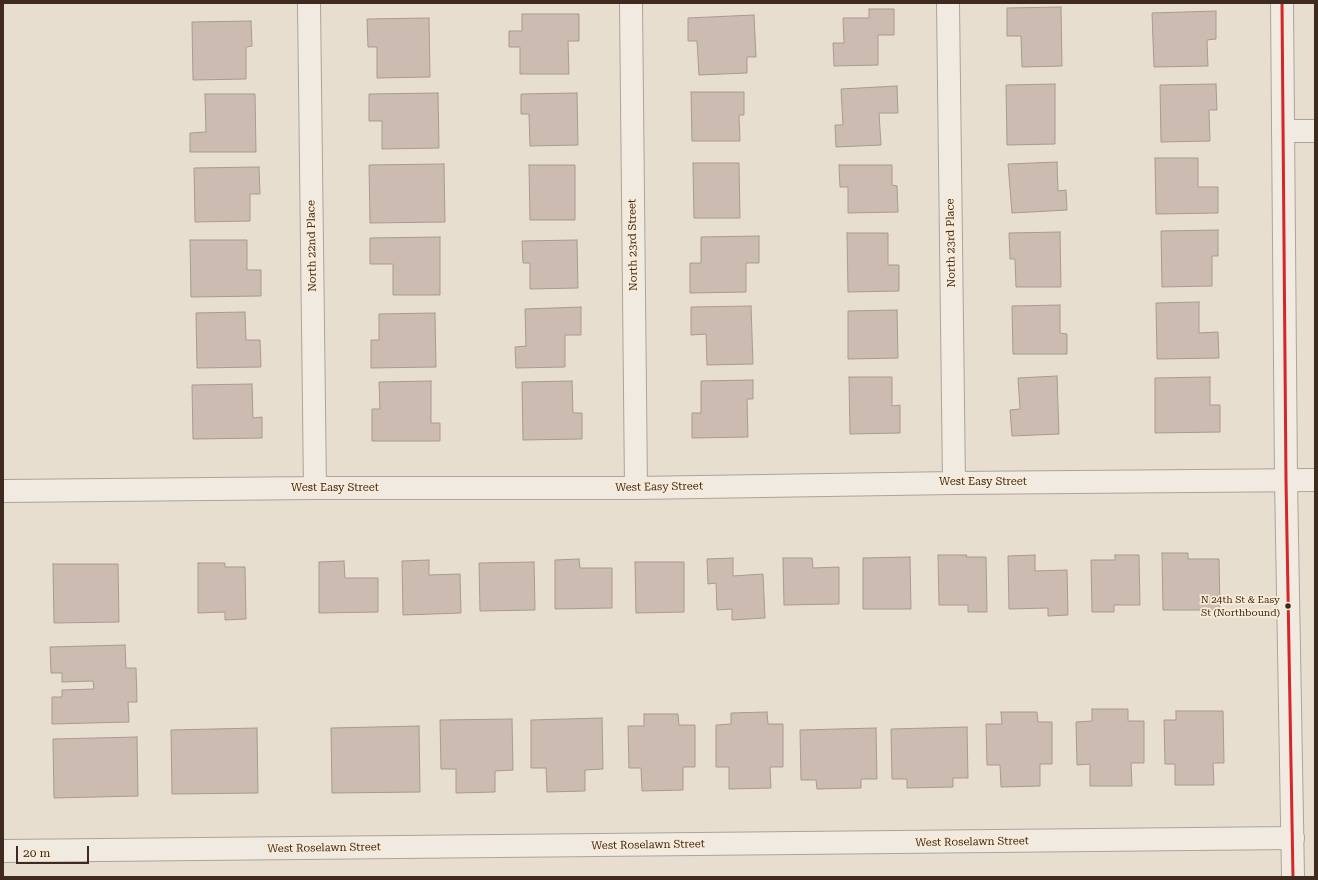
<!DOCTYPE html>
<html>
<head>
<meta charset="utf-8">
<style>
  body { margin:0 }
  #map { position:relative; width:1318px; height:880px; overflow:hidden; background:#e8ded0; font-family:"Roboto Serif",serif }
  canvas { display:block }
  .frame { position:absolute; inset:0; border:4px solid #3e2a1e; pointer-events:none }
  .scale { position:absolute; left:16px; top:846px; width:73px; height:18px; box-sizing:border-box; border:2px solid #3e2a1e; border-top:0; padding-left:5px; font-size:12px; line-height:14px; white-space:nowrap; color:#3e2a1e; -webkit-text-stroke:3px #f9ebd5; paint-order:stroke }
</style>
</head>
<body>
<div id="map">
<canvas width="1318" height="880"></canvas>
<div class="frame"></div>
<div class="scale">20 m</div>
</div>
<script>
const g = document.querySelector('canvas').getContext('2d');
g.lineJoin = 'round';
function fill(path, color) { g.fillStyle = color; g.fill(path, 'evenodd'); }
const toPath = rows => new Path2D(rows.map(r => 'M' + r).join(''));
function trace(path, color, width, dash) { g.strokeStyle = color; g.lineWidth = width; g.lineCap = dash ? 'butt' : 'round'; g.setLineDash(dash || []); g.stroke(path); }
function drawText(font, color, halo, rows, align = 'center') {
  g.font = font + ' "Roboto Serif",serif'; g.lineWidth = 3.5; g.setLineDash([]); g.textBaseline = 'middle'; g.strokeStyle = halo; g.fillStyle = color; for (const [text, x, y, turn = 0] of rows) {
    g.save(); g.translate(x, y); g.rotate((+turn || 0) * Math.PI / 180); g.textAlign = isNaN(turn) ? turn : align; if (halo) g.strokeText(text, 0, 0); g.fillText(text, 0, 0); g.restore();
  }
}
const building = toPath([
  [1061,7,1062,66,1022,67,1021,36,1007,36,1007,8,1061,7],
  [869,9,894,9,894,35,878,35,878,65,834,66,833,43,844,43,843,18,869,18,869,9],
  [1216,11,1216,39,1207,40,1208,66,1154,67,1152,13,1216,11],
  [522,14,579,14,579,41,568,41,569,74,520,74,520,47,509,47,509,31,522,31,522,14],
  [754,15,756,57,747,57,747,73,699,75,697,41,688,41,688,18,754,15],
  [429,18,430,77,377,78,377,47,368,47,367,19,429,18],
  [251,21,252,46,246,47,246,79,193,80,192,22,251,21],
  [1055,84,1055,144,1007,145,1006,85,1055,84],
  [1216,84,1217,110,1209,110,1210,141,1161,142,1160,85,1216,84],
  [897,86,898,113,879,113,881,145,836,147,835,125,843,125,841,89,897,86],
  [691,92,744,92,744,115,739,115,740,141,692,141,691,92],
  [438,93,439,148,382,149,382,121,369,121,369,94,438,93],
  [577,93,578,145,530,146,529,114,521,114,521,94,577,93],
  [205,94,255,94,256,152,190,152,190,133,206,132,205,94],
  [1155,158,1198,158,1198,187,1218,187,1218,213,1156,214,1155,158],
  [1057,162,1058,191,1066,190,1067,210,1012,213,1008,164,1057,162],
  [693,163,739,163,740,218,694,218,693,163],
  [444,164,445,222,370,223,369,165,444,164],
  [529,165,575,165,575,220,530,220,529,165],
  [839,165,892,165,892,185,897,186,898,212,848,213,848,187,840,187,839,165],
  [259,167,260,194,250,194,250,221,195,222,194,168,259,167],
  [1218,230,1218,256,1212,256,1212,286,1162,287,1161,231,1218,230],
  [1060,232,1061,287,1016,287,1015,259,1010,259,1009,233,1060,232],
  [847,233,888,233,888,265,899,265,899,291,848,292,847,233],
  [759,236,759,263,746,263,746,292,690,293,690,263,701,263,701,237,759,236],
  [440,237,440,295,393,295,393,264,370,264,370,238,440,237],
  [190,240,247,240,247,270,261,270,261,296,191,297,190,240],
  [577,240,578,288,530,289,530,263,523,263,522,241,577,240],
  [1199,302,1199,333,1218,332,1219,358,1157,359,1156,303,1199,302],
  [1060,305,1060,333,1067,334,1067,354,1013,354,1012,306,1060,305],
  [751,306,753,364,707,365,706,334,691,335,691,307,751,306],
  [581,307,581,335,565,335,565,367,516,368,515,347,526,346,525,309,581,307],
  [897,310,898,358,848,359,848,311,897,310],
  [245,312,246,340,260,340,261,367,197,368,196,313,245,312],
  [435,313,436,367,371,368,371,340,379,340,379,314,435,313],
  [1057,376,1059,434,1012,436,1010,410,1020,409,1018,378,1057,376],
  [849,377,892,377,892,406,900,405,900,433,850,434,849,377],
  [1210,377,1210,405,1220,405,1220,432,1155,433,1155,378,1210,377],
  [753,380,753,399,747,399,748,437,692,438,692,413,701,413,701,381,753,380],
  [431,381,431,423,440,423,440,441,372,441,372,409,380,409,379,382,431,381],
  [572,381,573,413,582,413,582,439,523,440,522,382,572,381],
  [252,384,253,418,262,417,262,438,193,439,192,385,252,384],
  [1162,553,1188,553,1188,559,1219,559,1220,610,1163,610,1162,553],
  [938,555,967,555,966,557,986,557,987,612,968,612,968,605,939,605,938,555],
  [1035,555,1035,571,1067,570,1068,615,1048,616,1048,608,1009,609,1008,556,1035,555],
  [1115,555,1139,555,1140,605,1114,605,1114,612,1092,612,1091,560,1115,560,1115,555],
  [910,557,911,609,863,609,863,558,910,557],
  [733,558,733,576,763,574,765,618,732,620,732,609,717,610,716,583,708,584,707,559,733,558],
  [783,558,812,558,813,568,839,567,839,604,784,605,783,558],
  [579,559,580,568,612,568,612,608,555,609,555,560,579,559],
  [429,560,429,575,460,574,461,613,403,615,402,561,429,560],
  [344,561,345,578,378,578,378,612,319,613,319,562,344,561],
  [534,562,535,610,480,611,479,563,534,562],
  [635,562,684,562,684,612,636,613,635,562],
  [198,563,225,563,225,567,245,567,246,619,225,620,225,612,198,613,198,563],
  [53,564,118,564,119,622,54,623,53,564],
  [125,645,126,668,136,668,137,702,128,702,129,722,52,724,52,697,62,697,62,690,94,689,93,681,62,682,62,673,51,673,50,647,125,645],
  [1092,709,1128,709,1128,721,1144,721,1144,763,1131,763,1132,786,1090,786,1090,764,1077,765,1076,722,1092,721,1092,709],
  [1176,711,1223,711,1224,763,1213,763,1214,785,1175,785,1175,764,1165,764,1164,720,1176,720,1176,711],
  [767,712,768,724,783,724,783,767,770,767,771,788,729,789,729,767,716,767,716,725,731,724,731,713,767,712],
  [1001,712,1037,712,1038,722,1052,722,1052,764,1040,764,1040,786,1001,787,1000,765,987,765,986,724,1002,724,1001,712],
  [644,714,678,714,679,725,695,725,695,767,683,767,683,790,642,791,641,768,629,768,628,726,644,726,644,714],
  [602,718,603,769,585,770,585,791,547,792,546,768,531,768,531,720,602,718],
  [512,719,513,770,495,771,495,792,456,793,456,769,441,769,440,720,512,719],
  [419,726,420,792,332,793,331,728,419,726],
  [967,727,968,778,953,778,953,787,907,788,907,779,892,779,891,729,967,727],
  [257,728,258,793,172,794,171,730,257,728],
  [876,728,877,779,861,779,861,788,817,789,816,780,801,780,800,730,876,728],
  [137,737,138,796,54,798,53,739,137,737]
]);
fill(building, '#ccbbb0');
trace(building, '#a9998e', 1);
const minor = toPath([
  [309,3,315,488],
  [631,3,636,488],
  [948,3,954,483],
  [1283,131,1315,131],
  [3,491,315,488,636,488,954,483,1315,480],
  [3,851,1293,838]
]);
const tertiary = toPath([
  [1282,3,1286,480,1293,877]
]);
trace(minor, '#ada398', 24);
trace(tertiary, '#ada398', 24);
trace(minor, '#f0eae1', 22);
trace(tertiary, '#f0eae1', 22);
trace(toPath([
  [1282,3,1286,480,1293,877]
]), '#d62728', 3);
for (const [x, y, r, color] of [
  [1288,606,3.5,"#3e2a1e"]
]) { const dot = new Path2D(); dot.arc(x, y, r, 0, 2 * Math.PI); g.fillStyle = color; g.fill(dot); trace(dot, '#f9ebd5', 1.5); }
drawText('10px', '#3e2a1e', '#f9ebd5', [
  ["N 24th St & Easy",1280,600],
  ["St (Northbound)",1280,613]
], 'right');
drawText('11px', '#3e2a1e', '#f9ebd5', [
  ["North 23rd Place",951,243,-91],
  ["North 23rd Street",633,245,-91],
  ["North 22nd Place",312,246,-91],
  ["West Easy Street",983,482],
  ["West Easy Street",659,487,-1],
  ["West Easy Street",335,488],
  ["West Roselawn Street",972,842,-1],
  ["West Roselawn Street",648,845,-1],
  ["West Roselawn Street",324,848,-1]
]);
</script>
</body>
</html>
